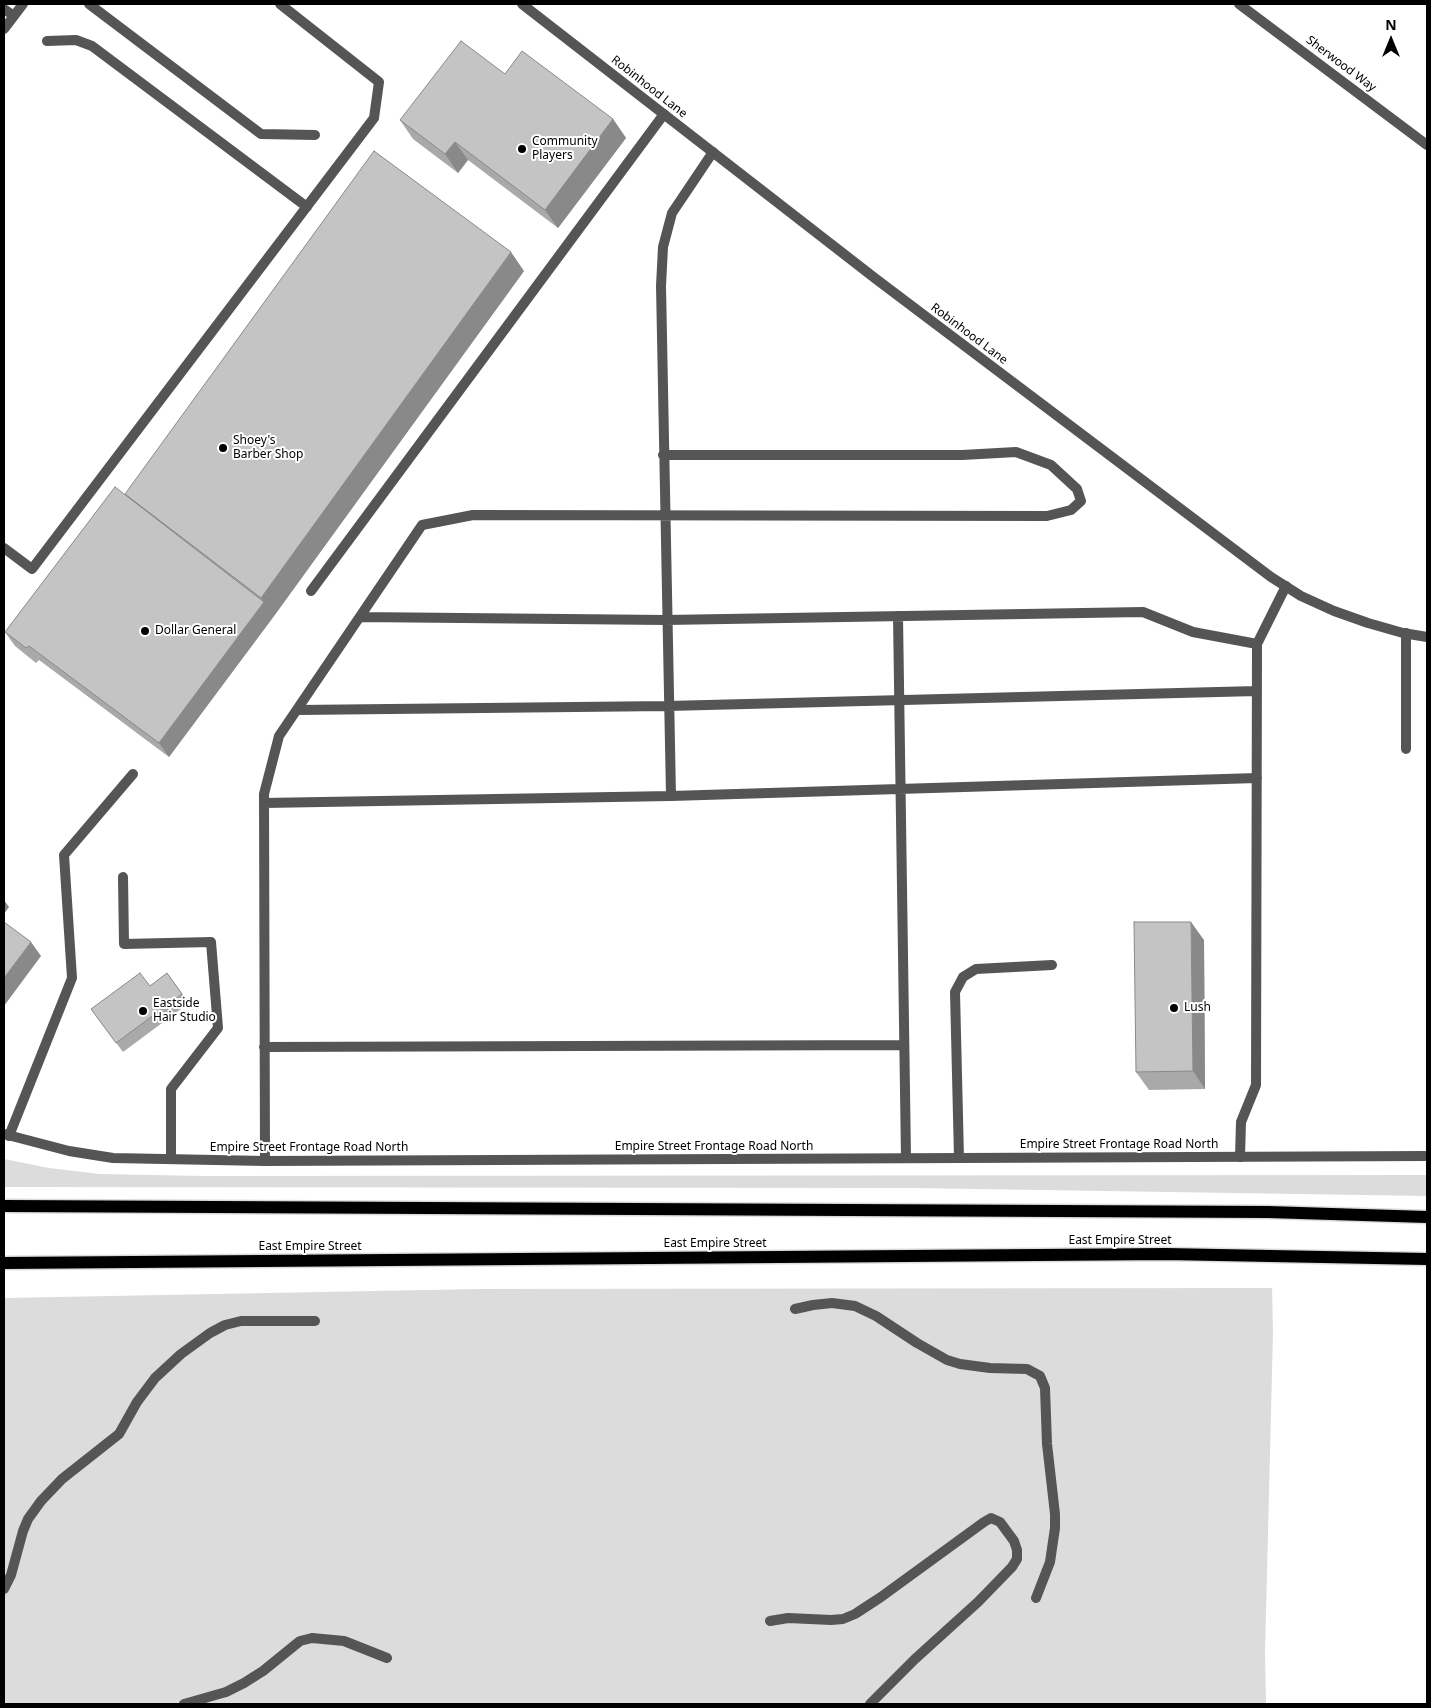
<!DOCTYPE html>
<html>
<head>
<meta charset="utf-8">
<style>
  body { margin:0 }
  #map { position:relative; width:1431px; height:1708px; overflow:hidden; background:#fff; font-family:"Noto Sans",sans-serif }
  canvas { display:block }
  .frame { position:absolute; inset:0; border:5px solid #000; pointer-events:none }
  .north { position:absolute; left:1366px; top:15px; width:50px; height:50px; -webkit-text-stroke:4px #fff; paint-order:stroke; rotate:0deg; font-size:14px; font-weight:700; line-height:20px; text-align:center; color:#000 }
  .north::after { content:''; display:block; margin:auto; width:18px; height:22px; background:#000; clip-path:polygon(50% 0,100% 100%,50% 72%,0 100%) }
</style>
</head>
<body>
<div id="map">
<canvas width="1431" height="1708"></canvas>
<div class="frame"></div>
<div class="north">N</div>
</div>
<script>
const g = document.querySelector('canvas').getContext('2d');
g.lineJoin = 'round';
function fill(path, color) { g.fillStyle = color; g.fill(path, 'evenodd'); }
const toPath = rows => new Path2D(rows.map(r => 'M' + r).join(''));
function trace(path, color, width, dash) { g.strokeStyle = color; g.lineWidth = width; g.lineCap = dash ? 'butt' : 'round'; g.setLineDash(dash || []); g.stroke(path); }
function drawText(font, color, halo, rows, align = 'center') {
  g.font = font + ' "Noto Sans",sans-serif'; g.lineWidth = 4; g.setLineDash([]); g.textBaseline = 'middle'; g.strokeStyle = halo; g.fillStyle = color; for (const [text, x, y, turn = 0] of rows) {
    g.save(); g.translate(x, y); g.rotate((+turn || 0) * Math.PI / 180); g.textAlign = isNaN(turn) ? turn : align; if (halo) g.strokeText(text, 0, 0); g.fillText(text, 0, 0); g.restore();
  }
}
fill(toPath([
  [4,1159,49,1168,100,1174,203,1176,1427,1175,1427,1196,912,1188,4,1187],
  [1272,1288,1273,1332,1265,1654,1266,1704,4,1704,4,1298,480,1289]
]), '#dcdcdc');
const primary = toPath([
  [4,1206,1268,1212,1427,1217],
  [4,1263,1166,1254,1427,1259]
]);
trace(primary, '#dbdbdb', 15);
trace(toPath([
  [89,4,261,134,315,135],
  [4,9,14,16],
  [4,29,23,4],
  [47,41,76,40,92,46,307,207],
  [4,548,32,569,374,118,379,82,280,4],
  [311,591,664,114],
  [898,616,906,1158],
  [360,617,666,620,1143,612,1193,632,1257,644],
  [297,710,668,706,1257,691],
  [1406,749,1406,633],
  [671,796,661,286,663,247,672,213,713,152],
  [264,803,671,796,1257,778],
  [123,877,124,944,211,942,218,1028,171,1089,171,1159],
  [264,1047,904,1045],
  [9,1136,72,978,64,855,133,774],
  [1240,1157,1241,1122,1256,1085,1257,644,1286,586],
  [959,1158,955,992,963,977,976,969,1052,965],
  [265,1161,264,794,279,736,422,525,473,515,1047,516,1071,510,1081,501,1077,489,1051,465,1016,452,962,455,663,455],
  [795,1309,813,1305,832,1303,855,1306,876,1316,917,1343,947,1360,960,1364,990,1368,1027,1369,1040,1376,1045,1388,1047,1444,1055,1514,1055,1528,1050,1562,1036,1598],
  [4,1589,11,1575,23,1531,28,1519,41,1501,62,1479,119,1434,137,1402,155,1378,181,1354,210,1333,225,1325,241,1321,315,1321],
  [770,1621,788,1618,831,1620,843,1619,855,1614,881,1597,984,1522,991,1518,1000,1522,1014,1541,1017,1550,1017,1559,1012,1567,978,1602,915,1659,870,1704],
  [184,1704,226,1692,244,1683,263,1671,300,1641,312,1638,344,1641,387,1658]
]), '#555', 10);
trace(toPath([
  [522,4,876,279,1271,577,1301,596,1334,611,1368,623,1403,633,1427,637],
  [1239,4,1427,145],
  [4,1134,69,1151,113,1158,265,1161,1427,1156]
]), '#555', 10);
trace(primary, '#000', 12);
fill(toPath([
  [505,74,613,119,626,138,558,228,468,160,458,173,413,139,400,120],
  [524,271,274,616,169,757,39,660,36,663,15,646,5,632,127,496,125,494],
  [1204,940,1205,1089,1149,1090,1136,1072],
  [167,973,189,1003,123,1052,91,1009,150,986]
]), '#a9a9a9');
fill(toPath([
  [613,119,626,138,558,228,545,210],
  [455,142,468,160,458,173,445,154],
  [511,252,524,271,274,616,261,598],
  [264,602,274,616,169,757,159,743],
  [4,900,9,907,4,914],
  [1191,922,1204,940,1205,1089,1193,1071],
  [31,942,41,956,4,1006,4,978]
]), '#898989');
const building = toPath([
  [461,41,505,74,522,51,613,119,545,210,455,142,445,154,400,120,461,41],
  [374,151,511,252,261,598,125,494,374,151],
  [115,487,264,602,159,743,29,646,26,648,5,632,115,487],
  [4,922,31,942,4,978,4,922],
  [1134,922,1191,922,1193,1071,1136,1072,1134,922],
  [140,973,150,986,167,973,182,994,116,1043,91,1009,140,973]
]);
fill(building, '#c4c4c4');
trace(building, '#898989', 1);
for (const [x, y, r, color] of [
  [522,149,5,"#000"],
  [223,448,5,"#000"],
  [145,631,5,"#000"],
  [1174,1008,5,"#000"],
  [143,1011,5,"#000"]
]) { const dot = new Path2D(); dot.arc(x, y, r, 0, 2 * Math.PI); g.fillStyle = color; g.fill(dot); trace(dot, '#fff', 2); }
drawText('12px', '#000', '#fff', [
  ["Sherwood Way",1341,64,37],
  ["Robinhood Lane",649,87,38],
  ["Robinhood Lane",969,334,37],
  ["Empire Street Frontage Road North",1119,1145],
  ["Empire Street Frontage Road North",714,1147],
  ["Empire Street Frontage Road North",309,1148],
  ["East Empire Street",1120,1241],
  ["East Empire Street",715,1244],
  ["East Empire Street",310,1247]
]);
drawText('12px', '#000', '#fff', [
  ["Community",532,142],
  ["Players",532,156],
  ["Shoey's",233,441],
  ["Barber Shop",233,455],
  ["Dollar General",155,631],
  ["Eastside",153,1004],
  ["Hair Studio",153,1018],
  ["Lush",1184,1008]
], 'left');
</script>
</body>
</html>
